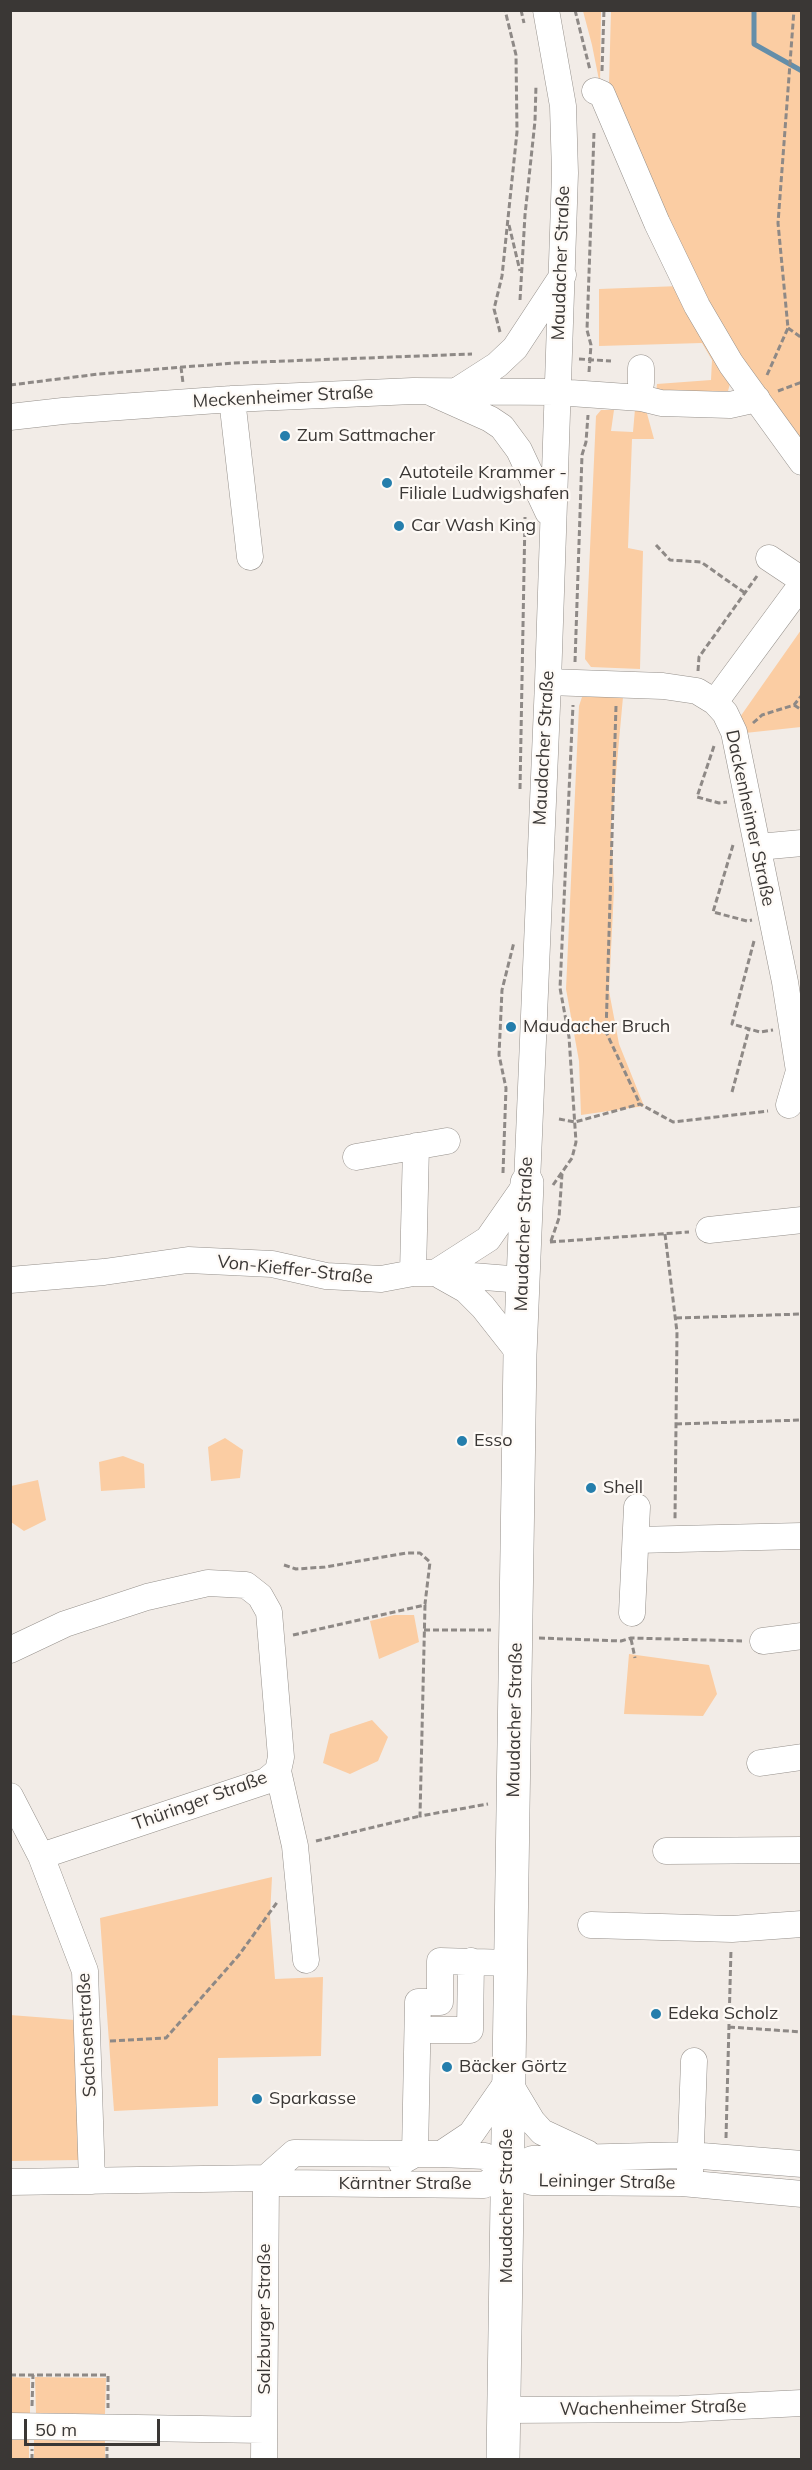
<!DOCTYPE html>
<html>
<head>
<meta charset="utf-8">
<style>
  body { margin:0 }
  #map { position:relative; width:812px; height:2470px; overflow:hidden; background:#f2ece7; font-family:Mulish,sans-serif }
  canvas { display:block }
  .frame { position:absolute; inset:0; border:12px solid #3a3735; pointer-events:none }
  .scale { position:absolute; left:24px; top:2419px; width:136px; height:27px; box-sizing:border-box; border:3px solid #3a3735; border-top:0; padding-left:8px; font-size:18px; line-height:21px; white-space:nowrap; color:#3a3735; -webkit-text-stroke:4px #fefaf6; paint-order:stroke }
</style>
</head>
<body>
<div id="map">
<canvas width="812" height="2470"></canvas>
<div class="frame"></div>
<div class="scale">50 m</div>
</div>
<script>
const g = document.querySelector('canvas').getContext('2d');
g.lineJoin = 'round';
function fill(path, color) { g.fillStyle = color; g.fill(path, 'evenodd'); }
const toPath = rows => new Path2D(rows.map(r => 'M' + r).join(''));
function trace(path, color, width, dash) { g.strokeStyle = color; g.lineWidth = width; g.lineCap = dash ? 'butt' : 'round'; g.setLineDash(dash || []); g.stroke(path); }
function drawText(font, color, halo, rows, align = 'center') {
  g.font = font + ' Mulish,sans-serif'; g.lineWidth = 4.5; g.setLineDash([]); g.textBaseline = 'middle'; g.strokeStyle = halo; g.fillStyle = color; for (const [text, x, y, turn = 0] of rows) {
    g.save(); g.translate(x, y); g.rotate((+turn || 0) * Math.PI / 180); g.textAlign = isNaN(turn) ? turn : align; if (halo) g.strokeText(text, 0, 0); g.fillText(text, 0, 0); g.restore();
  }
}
fill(toPath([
  [583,11,601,11,600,85,592,45],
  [611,11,801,11,801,451,712,316,670,233,609,84],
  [680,286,731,380,728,391,656,393,657,384,711,380,712,360,702,343,599,346,599,289],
  [635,409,646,410,654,439,632,439,628,548,643,551,640,669,591,667,585,659,596,416,601,410,614,410,611,431,633,432],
  [801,630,801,727,745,733,740,717],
  [591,696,623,697,611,828,614,889,609,991,619,1044,644,1106,581,1115,579,1061,566,989,579,706,582,697],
  [225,1438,243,1450,240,1478,211,1481,208,1447],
  [123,1456,144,1464,145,1488,101,1491,99,1462],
  [38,1480,46,1520,24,1531,11,1522,11,1486],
  [394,1615,414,1615,419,1642,379,1659,370,1621],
  [629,1654,709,1665,717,1694,703,1716,624,1714],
  [372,1720,388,1737,378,1761,350,1774,323,1763,330,1734],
  [272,1877,270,1916,275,1979,323,1977,321,2056,218,2058,218,2106,114,2111,100,1918],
  [10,2015,75,2020,79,2160,11,2161],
  [11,2377,30,2378,30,2413,11,2413],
  [35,2377,106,2378,105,2414,36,2413],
  [11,2440,29,2440,29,2459,11,2459],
  [34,2440,105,2441,105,2459,34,2459]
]), '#fbcda3');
trace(toPath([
  [754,10,754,44,802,71]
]), '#648ea9', 5);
const minor = toPath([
  [595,91,602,94,657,223,697,306,731,364,802,462],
  [641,383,641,368],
  [458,390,497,365,515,348,563,275],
  [434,394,490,419,502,427,519,450,548,512],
  [232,399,250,557],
  [10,417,63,411,232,399,413,391,556,392,641,398,661,403,730,405,757,399],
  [769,558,802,580],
  [548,682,663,686,697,691,715,702,725,713,734,732,785,982,799,1071,789,1105],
  [715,702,802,584],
  [758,847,802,843],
  [356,1157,447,1141],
  [709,1230,802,1220],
  [413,1273,416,1146],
  [435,1273,488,1239,527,1183,548,682,565,173,563,106,546,10],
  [441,1276,466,1290,483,1307,520,1354],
  [10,1280,104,1272,188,1260,272,1264,326,1276,381,1279,413,1273,435,1273,522,1280],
  [636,1540,802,1536],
  [632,1613,637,1507],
  [763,1641,802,1636],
  [10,1650,65,1624,147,1597,208,1583,246,1585,260,1596,269,1612,281,1757,278,1771,266,1781,41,1856],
  [760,1763,802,1757],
  [278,1771,295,1846,306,1960],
  [10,1796,41,1856,85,1971,92,2181],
  [666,1851,802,1850],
  [591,1925,732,1929,802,1924],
  [418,2030,470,2030,471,1961],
  [441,2154,471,2134,508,2081,532,2121,542,2132,587,2153],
  [401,2162,415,2154,418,2002,440,2002,440,1961,510,1963],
  [690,2171,694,2061],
  [266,2178,294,2153,441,2154,485,2156,507,2173,532,2182,682,2183,802,2194],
  [10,2182,266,2178,281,2183,484,2185,532,2159,689,2155,802,2164],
  [504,2410,680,2409,802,2403],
  [10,2426,264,2430],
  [264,2460,266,2178]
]);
const major = toPath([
  [503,2460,520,1354,527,1183]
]);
trace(minor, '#95908b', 27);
trace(major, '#95908b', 34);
trace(toPath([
  [521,10,524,23],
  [575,10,590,70],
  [602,71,604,10],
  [509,225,520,271],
  [520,300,525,215,535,121,536,85],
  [788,328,802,338],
  [500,332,494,309,502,276,517,132,516,55,505,10],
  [579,359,611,361],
  [181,367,183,383],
  [589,372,591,345,587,330,594,133],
  [767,375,788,328,778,223,794,10],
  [10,385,99,374,233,363,472,354],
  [778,391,802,382],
  [656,545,670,560,701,562,745,593],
  [575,662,582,455,586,442,588,415],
  [698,671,699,657,757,576],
  [794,705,802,710],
  [616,706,606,1032,640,1104],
  [753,723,762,715,794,705,802,695],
  [714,746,697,797,719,803,727,802],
  [520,789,525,517],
  [733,845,713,912,747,921,752,920],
  [754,941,732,1024,760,1032,773,1030],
  [732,1092,749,1029],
  [559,1119,575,1122,640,1104,673,1122,768,1111],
  [503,1173,506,1088,499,1055,502,990,514,942],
  [553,1185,572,1158,576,1142,569,1037,560,988,573,705],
  [665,1234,677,1332,675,1519],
  [551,1241,559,1218,562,1174],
  [550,1242,689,1232],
  [676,1318,802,1314],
  [676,1424,802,1420],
  [284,1565,296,1569,325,1567,406,1553,420,1553,430,1562,425,1604],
  [424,1630,491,1630],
  [293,1635,425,1605,420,1816,488,1804],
  [539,1638,621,1641,631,1638,742,1641],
  [631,1639,635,1658],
  [316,1841,420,1816],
  [729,2027,802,2032],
  [110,2041,166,2038,239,1955,278,1901],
  [726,2138,731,1949],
  [10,2375,108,2375,108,2408],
  [32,2406,33,2375],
  [32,2460,32,2449],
  [107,2460,107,2447]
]), '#8e8986', 3, [6, 3]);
trace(minor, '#fff', 26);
trace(major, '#fff', 33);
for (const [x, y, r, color] of [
  [285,436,6,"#257eac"],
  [387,483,6,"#257eac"],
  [399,526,6,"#257eac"],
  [511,1027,6,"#257eac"],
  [462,1441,6,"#257eac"],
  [591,1488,6,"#257eac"],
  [656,2014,6,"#257eac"],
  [447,2067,6,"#257eac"],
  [257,2099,6,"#257eac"]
]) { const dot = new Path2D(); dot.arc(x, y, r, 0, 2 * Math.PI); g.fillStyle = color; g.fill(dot); trace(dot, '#fefaf6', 2); }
drawText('18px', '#3a3735', '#fefaf6', [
  ["Maudacher Straße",561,263,-88],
  ["Meckenheimer Straße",283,397,-3],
  ["Maudacher Straße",544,748,-87],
  ["Dackenheimer Straße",750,818,78],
  ["Maudacher Straße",524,1234,-88],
  ["Von-Kieffer-Straße",295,1270,6],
  ["Maudacher Straße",515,1720,-89],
  ["Thüringer Straße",200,1801,-20],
  ["Sachsenstraße",87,2035,-93],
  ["Leininger Straße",607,2182,1],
  ["Kärntner Straße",405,2184],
  ["Maudacher Straße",507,2206,-90],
  ["Salzburger Straße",265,2319,-90],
  ["Wachenheimer Straße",653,2408,-1]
]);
drawText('18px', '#3a3735', '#fefaf6', [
  ["Zum Sattmacher",297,436],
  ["Autoteile Krammer -",399,473],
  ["Filiale Ludwigshafen",399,494],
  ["Car Wash King",411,526],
  ["Maudacher Bruch",523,1027],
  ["Esso",474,1441],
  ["Shell",603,1488],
  ["Edeka Scholz",668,2014],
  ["Bäcker Görtz",459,2067],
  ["Sparkasse",269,2099]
], 'left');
</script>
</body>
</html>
